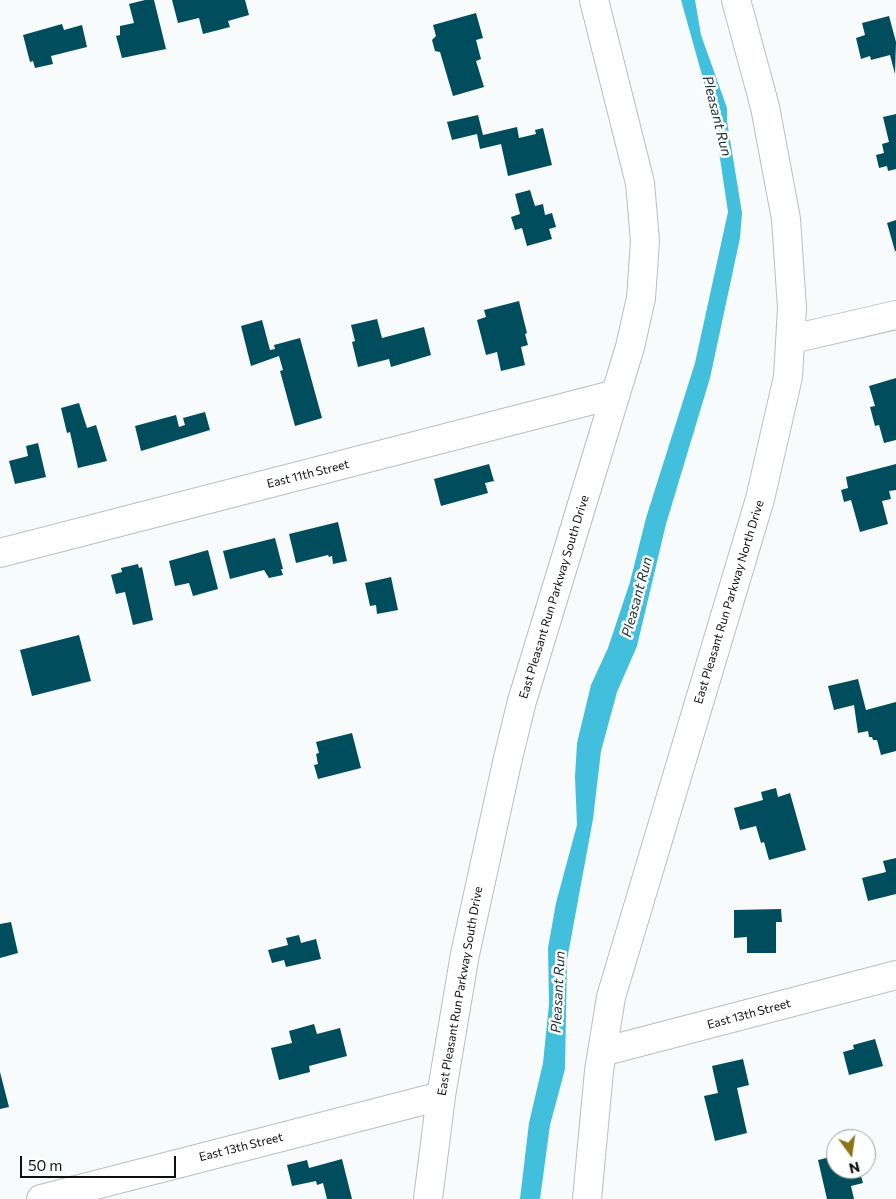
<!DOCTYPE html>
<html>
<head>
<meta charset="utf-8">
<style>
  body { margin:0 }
  #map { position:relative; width:896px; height:1199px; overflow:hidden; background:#f7fbfc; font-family:Commissioner,sans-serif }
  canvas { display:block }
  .north { position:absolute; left:826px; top:1129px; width:50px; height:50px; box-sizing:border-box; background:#fff; border:1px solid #9e9f9f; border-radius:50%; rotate:166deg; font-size:14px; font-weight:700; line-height:20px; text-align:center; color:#0d0f0f }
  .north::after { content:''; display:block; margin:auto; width:18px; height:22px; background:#8e7419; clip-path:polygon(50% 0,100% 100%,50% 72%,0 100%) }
  .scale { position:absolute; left:20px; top:1156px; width:156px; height:22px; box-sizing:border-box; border:2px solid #0d0f0f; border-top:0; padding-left:6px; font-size:15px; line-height:18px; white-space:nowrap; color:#0d0f0f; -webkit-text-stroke:4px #fff; paint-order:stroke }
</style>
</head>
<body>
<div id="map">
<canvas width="896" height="1199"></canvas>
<div class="north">N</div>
<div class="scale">50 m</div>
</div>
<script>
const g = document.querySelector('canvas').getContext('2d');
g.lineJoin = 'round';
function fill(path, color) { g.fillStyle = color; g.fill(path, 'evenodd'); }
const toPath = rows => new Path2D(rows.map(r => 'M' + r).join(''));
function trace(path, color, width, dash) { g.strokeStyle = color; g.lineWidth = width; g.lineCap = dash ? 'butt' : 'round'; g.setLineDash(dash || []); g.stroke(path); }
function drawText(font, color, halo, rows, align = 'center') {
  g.font = font + ' Commissioner,sans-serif'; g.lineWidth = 5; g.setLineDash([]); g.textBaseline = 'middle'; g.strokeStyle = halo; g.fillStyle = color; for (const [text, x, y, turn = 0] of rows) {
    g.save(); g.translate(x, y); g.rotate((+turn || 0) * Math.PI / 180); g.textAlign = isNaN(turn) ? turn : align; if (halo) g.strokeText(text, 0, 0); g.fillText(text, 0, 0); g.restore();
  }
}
fill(toPath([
  [681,0,695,0,701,35,727,108,727,121,742,213,740,238,710,378,666,524,637,646,617,692,601,751,593,819,567,960,565,1069,550,1125,540,1199,520,1199,529,1123,543,1063,549,1004,548,948,556,903,577,825,575,777,577,743,591,685,608,648,630,582,646,518,695,363,728,212,714,118]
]), '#41bfdd');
fill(toPath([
  [145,0,154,0,166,49,122,58,116,36,120,35,120,26,134,23,129,4],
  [172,0,245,0,249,15,228,21,230,27,203,34,199,18,178,23],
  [476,13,483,38,476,40,481,59,476,61,484,87,453,96,440,52,435,51,432,40,436,36,433,25],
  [889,16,896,42,895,74,890,55,871,60,870,56,861,59,856,38,865,35,862,23],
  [62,24,64,30,82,25,87,47,51,56,53,64,35,68,33,61,30,62,23,35],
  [896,114,896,169,888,171,887,166,879,168,876,155,884,153,882,144,889,142,883,117],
  [478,115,483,135,517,127,519,138,536,134,535,130,543,128,552,165,508,176,501,144,480,149,477,134,452,140,447,122],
  [530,190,535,206,543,204,545,215,552,213,556,227,549,229,552,239,527,246,522,228,515,230,511,217,520,214,515,194],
  [896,220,896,251,895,251,887,223],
  [519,301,527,333,525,334,528,345,521,347,525,365,501,371,497,352,486,355,477,320,486,317,484,310],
  [377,319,382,338,424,327,431,355,391,367,389,359,358,367,352,342,355,341,351,325],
  [262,320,270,350,275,349,274,345,300,338,322,418,295,426,280,371,283,370,279,356,251,366,241,326],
  [896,378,896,440,884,443,879,425,875,426,870,407,875,406,869,386],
  [79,403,87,428,96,425,107,461,78,468,70,432,67,433,61,408],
  [205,412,210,430,141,451,135,426,176,415,179,427,185,425,183,418],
  [38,443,46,477,15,484,9,461,28,456,26,446],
  [489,464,494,481,485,483,488,493,441,506,434,479],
  [896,464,896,490,889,491,891,499,882,501,888,524,860,532,851,500,844,502,841,490,848,488,846,477],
  [338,522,347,561,333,564,332,556,329,557,328,555,296,563,289,534],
  [275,538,283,569,281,569,283,575,269,578,264,570,230,579,223,551],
  [208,550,218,589,193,596,189,583,175,586,169,561],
  [138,564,139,568,142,567,153,620,133,625,125,592,116,594,111,575,122,572,121,568],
  [391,577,398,610,377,614,376,605,370,606,365,583],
  [79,635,91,681,32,696,20,650],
  [858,679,866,710,896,702,896,751,881,755,877,740,873,740,872,737,869,737,868,731,858,733,854,705,834,710,828,686],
  [352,733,361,768,318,779,314,765,318,764,316,754,319,753,316,742],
  [776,788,778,797,790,793,806,850,769,860,764,842,761,843,756,826,740,830,734,808,763,800,761,792],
  [896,858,896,894,868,901,862,878,886,872,883,861],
  [781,909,782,922,776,922,776,953,747,953,747,937,734,938,734,910],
  [11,922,18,953,0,958,0,924],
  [299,935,301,943,316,939,321,959,286,967,284,960,272,963,268,950,288,945,286,938],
  [314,1024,317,1034,340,1028,347,1056,309,1066,310,1072,279,1080,271,1048,292,1043,289,1031],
  [875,1039,883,1066,849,1075,843,1052,854,1049,853,1045],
  [743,1059,749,1085,737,1088,747,1133,715,1141,704,1096,718,1093,712,1066],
  [0,1072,9,1107,0,1109],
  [835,1156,836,1169,859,1169,863,1183,851,1186,854,1199,827,1199,818,1160],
  [342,1159,352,1199,327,1199,323,1183,317,1185,316,1181,292,1186,287,1165,307,1160,309,1168]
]), '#004d5d');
const minor = toPath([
  [792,339,896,315],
  [0,553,616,394],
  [602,1052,896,975],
  [41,1199,441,1096],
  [428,1199,441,1096,465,954,508,758,522,701,630,347,641,298,645,241,640,183,594,0],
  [587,1199,599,1071,611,997,760,499,788,377,792,308,786,219,765,107,736,0]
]);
trace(minor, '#babebf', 30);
trace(minor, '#fff', 28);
drawText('12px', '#0d0f0f', '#fff', [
  ["East 11th Street",308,474,-14],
  ["East Pleasant Run Parkway South Drive",554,597,-73],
  ["East Pleasant Run Parkway North Drive",729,602,-73],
  ["East Pleasant Run Parkway South Drive",460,991,-80],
  ["East 13th Street",749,1014,-15],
  ["East 13th Street",241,1147,-14]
]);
drawText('italic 14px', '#192e34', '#fff', [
  ["Pleasant Run",717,116,76],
  ["Pleasant Run",637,597,-75],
  ["Pleasant Run",558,992,-87]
]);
</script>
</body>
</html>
